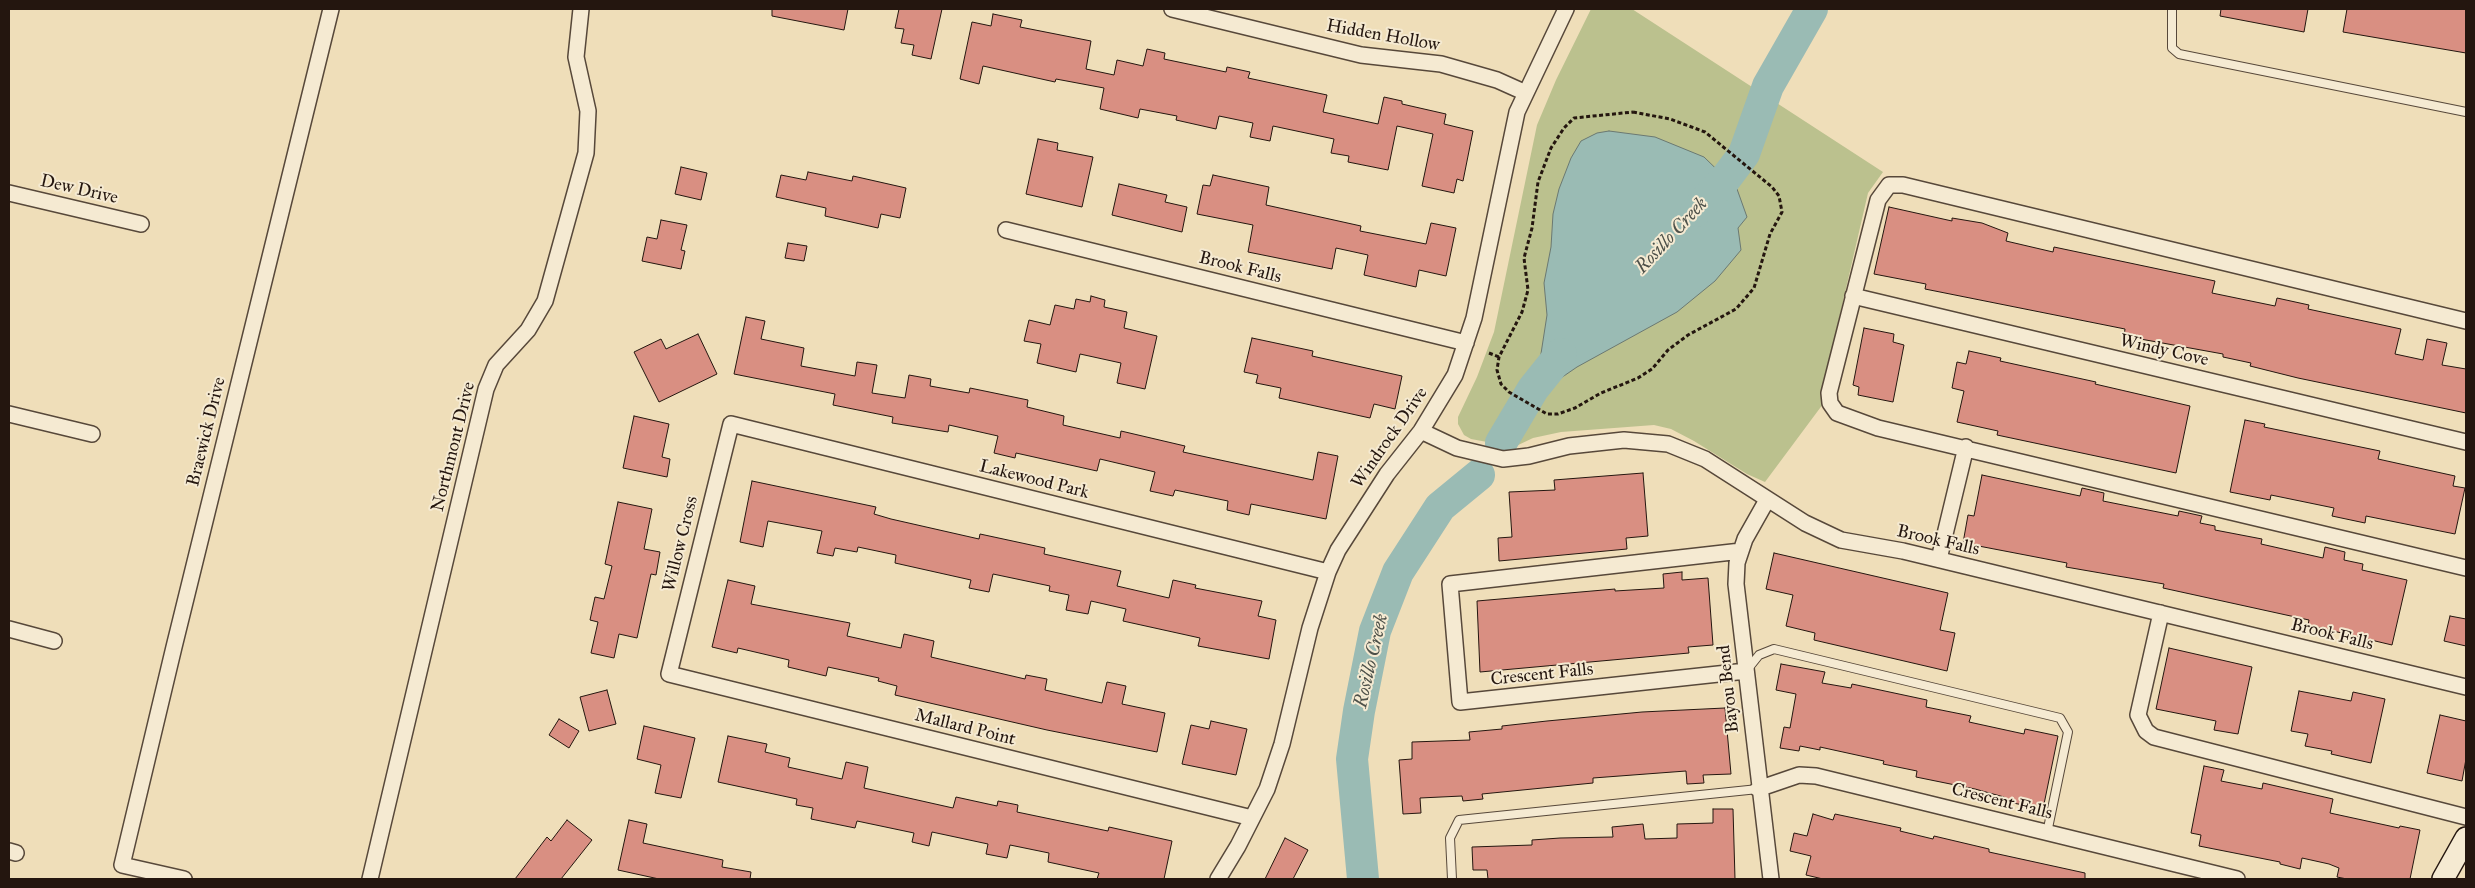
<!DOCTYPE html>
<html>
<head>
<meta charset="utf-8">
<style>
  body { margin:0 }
  #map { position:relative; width:2475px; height:888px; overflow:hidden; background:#efdeb9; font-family:"IM FELL Great Primer",serif }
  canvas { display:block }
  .frame { position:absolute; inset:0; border:10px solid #24160f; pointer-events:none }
</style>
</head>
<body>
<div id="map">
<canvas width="2475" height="888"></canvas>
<div class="frame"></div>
</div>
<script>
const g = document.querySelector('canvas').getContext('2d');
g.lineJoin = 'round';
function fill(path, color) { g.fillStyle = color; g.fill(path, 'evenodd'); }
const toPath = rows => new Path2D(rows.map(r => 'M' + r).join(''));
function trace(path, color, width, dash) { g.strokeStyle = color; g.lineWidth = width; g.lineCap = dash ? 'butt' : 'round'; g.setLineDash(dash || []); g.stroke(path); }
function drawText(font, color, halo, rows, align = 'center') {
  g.font = font + ' "IM FELL Great Primer",serif'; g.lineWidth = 4; g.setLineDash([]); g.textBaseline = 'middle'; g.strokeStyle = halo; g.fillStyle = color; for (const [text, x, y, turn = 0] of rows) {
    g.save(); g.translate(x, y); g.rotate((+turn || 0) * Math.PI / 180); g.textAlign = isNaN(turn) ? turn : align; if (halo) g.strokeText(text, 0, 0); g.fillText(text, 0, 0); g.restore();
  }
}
fill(toPath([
  [1591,9,1632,9,1883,172,1868,193,1823,388,1823,404,1765,482,1747,474,1694,441,1671,429,1654,425,1561,432,1533,438,1514,447,1471,439,1464,435,1458,424,1458,417,1477,377,1494,332,1537,125,1556,80]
]), '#bbc18e');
const water = toPath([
  [1609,131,1655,137,1704,157,1737,189,1747,217,1738,228,1741,250,1715,281,1677,312,1577,367,1542,391,1533,389,1530,379,1540,360,1547,315,1544,283,1551,247,1553,214,1559,189,1571,158,1581,141,1597,133,1609,131]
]);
fill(water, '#9abbb4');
trace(water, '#6b7972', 1);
trace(toPath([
  [1696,211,1726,178,1744,154,1768,86,1812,9],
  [1501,443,1533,389,1561,354],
  [1363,879,1352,759,1359,711,1375,631,1398,572,1440,507,1479,475]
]), '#9abbb4', 32);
const building = toPath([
  [772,9,848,9,844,30,772,16,772,9],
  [899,9,942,9,931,59,912,55,914,45,901,43,904,29,895,28,899,9],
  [2221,9,2308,9,2304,32,2220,16,2221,9],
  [2347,9,2466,9,2466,53,2343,32,2347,9],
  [993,14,1022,20,1020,27,1091,41,1086,69,1114,75,1117,60,1143,66,1147,49,1165,53,1164,59,1226,72,1227,67,1250,72,1248,78,1327,95,1323,112,1378,124,1384,97,1402,101,1402,104,1446,114,1444,124,1473,131,1463,181,1457,179,1454,193,1422,186,1433,134,1397,126,1388,170,1348,162,1349,156,1331,153,1334,139,1273,126,1270,141,1250,137,1253,123,1219,116,1216,129,1176,120,1177,116,1140,109,1138,118,1100,109,1104,88,1056,79,1055,82,983,66,979,84,960,79,972,22,991,26,993,14],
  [1038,139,1058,143,1057,150,1093,157,1082,207,1026,194,1038,139],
  [681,167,707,173,701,200,675,194,681,167],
  [808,172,852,181,853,176,906,188,900,218,881,214,878,228,825,216,826,208,776,197,781,175,806,180,808,172],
  [1213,175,1269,187,1266,205,1361,226,1360,231,1426,244,1431,223,1456,228,1446,276,1419,270,1416,287,1364,275,1368,255,1336,248,1332,269,1248,252,1253,225,1197,214,1203,185,1210,186,1213,175],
  [1119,184,1167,195,1165,202,1187,207,1182,232,1112,215,1119,184],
  [1889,207,1952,221,1952,218,1982,223,2008,233,2006,241,2053,252,2054,247,2215,281,2212,293,2275,306,2277,298,2309,305,2308,309,2401,329,2395,354,2423,360,2427,339,2447,343,2442,365,2466,369,2466,413,2298,378,2250,366,2251,363,2223,357,2223,354,2124,336,2125,329,1925,289,1926,284,1874,274,1889,207],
  [661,220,687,225,681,250,685,251,681,269,642,261,647,237,657,239,661,220],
  [788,243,807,246,804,261,785,258,788,243],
  [1091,296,1105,300,1104,307,1127,312,1124,328,1157,336,1145,389,1117,383,1121,363,1080,354,1076,372,1037,363,1041,344,1024,341,1029,320,1050,325,1055,305,1074,309,1076,299,1090,302,1091,296],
  [746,317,765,321,761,339,804,348,801,366,855,376,857,362,877,365,872,393,905,398,909,375,931,379,930,386,969,393,970,388,1028,400,1027,407,1064,416,1063,425,1120,438,1121,431,1185,446,1183,452,1313,480,1318,452,1338,456,1326,519,1251,504,1249,515,1227,510,1228,501,1175,490,1173,496,1150,491,1155,472,1100,459,1097,471,1016,453,1015,458,994,453,998,436,949,425,948,432,892,423,893,417,833,405,835,394,734,374,746,317],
  [1864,328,1894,334,1893,342,1904,345,1893,402,1858,395,1859,387,1853,385,1864,328],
  [698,334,717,374,659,402,634,352,661,339,666,349,698,334],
  [1252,338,1313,351,1312,356,1402,376,1395,409,1374,404,1370,418,1279,398,1281,388,1256,383,1258,375,1244,372,1252,338],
  [1969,351,2001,358,2000,361,2096,382,2095,384,2190,406,2176,473,1997,435,1998,431,1957,422,1964,391,1952,388,1957,362,1966,364,1969,351],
  [634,416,669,424,662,457,670,459,667,477,623,468,634,416],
  [2245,420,2265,424,2264,427,2380,451,2378,459,2455,476,2453,486,2465,488,2455,534,2366,516,2365,523,2332,516,2334,508,2271,495,2270,500,2230,492,2245,420],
  [1643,473,1648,536,1626,538,1627,549,1499,561,1498,538,1512,537,1509,492,1555,490,1554,480,1643,473],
  [1982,475,2080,496,2082,488,2104,493,2103,501,2178,516,2179,511,2202,516,2200,523,2215,526,2215,530,2262,539,2261,544,2323,558,2325,547,2345,552,2344,560,2363,564,2362,570,2407,580,2392,645,2308,625,2309,620,2163,588,2164,584,2066,567,2067,563,1963,543,1968,515,1974,516,1982,475],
  [752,481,876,507,874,514,891,519,979,539,980,534,1045,548,1044,554,1121,571,1117,586,1169,598,1173,580,1196,585,1195,588,1262,601,1258,616,1276,620,1269,659,1198,646,1200,638,1123,621,1126,609,1091,601,1088,614,1066,610,1069,595,1049,591,1050,586,993,574,989,592,969,588,971,580,895,563,896,555,858,547,857,552,835,548,833,556,817,553,822,531,768,521,763,547,740,542,752,481],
  [618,502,652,509,644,549,660,552,656,575,651,574,637,638,619,634,614,658,591,653,598,622,590,620,595,597,604,599,612,566,605,564,618,502],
  [1774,553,1948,593,1940,630,1955,633,1947,671,1814,640,1815,633,1786,626,1793,595,1766,589,1774,553],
  [1682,572,1682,580,1708,578,1713,645,1688,647,1689,653,1480,672,1477,601,1615,589,1615,591,1664,588,1663,574,1682,572],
  [728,580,755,586,751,604,850,623,847,636,901,648,904,634,934,641,931,657,1025,679,1026,675,1047,679,1045,690,1102,703,1107,682,1126,686,1122,704,1165,713,1157,752,1047,730,895,695,897,686,878,681,879,678,828,667,826,676,788,667,789,660,738,648,737,653,712,647,728,580],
  [2450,616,2466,619,2466,646,2444,641,2450,616],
  [2169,648,2252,667,2238,734,2214,730,2216,721,2156,709,2169,648],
  [1781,664,1825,672,1822,683,1851,688,1852,684,1927,700,1926,707,1971,716,1969,722,2024,734,2025,729,2058,736,2043,809,2003,801,2004,797,1975,789,1916,777,1917,771,1883,764,1884,761,1820,747,1820,750,1800,746,1799,751,1780,748,1784,727,1790,728,1796,694,1776,690,1781,664],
  [607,690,616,724,589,731,580,697,607,690],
  [2299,691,2351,701,2353,692,2385,699,2371,763,2331,754,2332,751,2305,746,2308,734,2291,731,2299,691],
  [1725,708,1731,774,1703,775,1704,783,1687,784,1686,771,1593,778,1593,783,1482,794,1483,799,1463,801,1462,796,1420,798,1421,813,1403,814,1399,760,1412,759,1412,742,1470,740,1469,732,1502,729,1502,726,1547,721,1642,712,1725,708],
  [2440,715,2466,721,2466,759,2462,781,2427,773,2440,715],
  [559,719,579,731,569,748,549,735,559,719],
  [1211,721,1247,729,1236,775,1182,764,1191,725,1209,729,1211,721],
  [644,726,695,738,681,798,655,793,661,765,637,759,644,726],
  [728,736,767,744,765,752,790,758,788,767,842,779,846,762,868,767,864,788,953,808,956,797,997,806,998,801,1018,805,1017,812,1108,831,1109,827,1172,841,1164,879,1097,879,1099,873,1048,862,1049,853,1010,845,1007,858,986,854,988,844,932,832,929,846,912,842,914,833,857,821,855,828,811,819,813,808,796,805,797,799,718,782,728,736],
  [2204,766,2224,770,2221,781,2262,789,2263,783,2333,799,2330,813,2399,828,2400,826,2420,830,2410,879,2347,879,2337,877,2339,868,2329,864,2302,858,2300,869,2280,864,2280,862,2199,846,2201,835,2191,833,2204,766],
  [1713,809,1733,809,1735,879,1488,879,1487,870,1473,870,1472,847,1532,845,1532,840,1560,838,1613,837,1612,827,1643,824,1645,839,1677,838,1677,824,1713,823,1713,809],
  [1813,814,1833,820,1835,814,1901,828,1900,831,1933,839,1934,836,1989,849,1989,852,2085,873,2085,879,1823,879,1806,875,1811,856,1790,851,1794,833,1807,836,1813,814],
  [567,820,592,840,561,879,515,879,547,837,551,841,567,820],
  [629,820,647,824,643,843,723,860,722,867,751,872,750,879,659,879,618,870,629,820],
  [1285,838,1308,850,1293,879,1265,879,1285,838]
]);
fill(building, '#d98f82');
trace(building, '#24160f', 1);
const lane = toPath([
  [2172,9,2172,48,2179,54,2466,112],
  [1747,670,1759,655,1774,649,2060,718,2068,732,2047,833],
  [1452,879,1450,838,1459,820,1758,789]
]);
const street = toPath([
  [1172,9,1361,55,1441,64,1497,80,1526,93],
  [9,193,141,224],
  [1006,230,1466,343],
  [1853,296,2466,442],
  [2466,321,1903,185,1889,185,1878,200,1829,393,1830,403,1837,413,1878,428,2466,568],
  [9,414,92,434],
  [1421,431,1457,448,1503,459,1529,456,1569,446,1624,440,1668,444,1705,459,1805,523,1841,540,1903,551,2466,687],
  [1767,500,1745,539,1737,563,1736,584,1771,879],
  [1741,551,1450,584,1460,702,1746,671],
  [1939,559,1966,447],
  [2161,613,2138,715,2146,731,2154,737,2466,817],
  [9,629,54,641],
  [1758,789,1799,775,1816,776,2237,879],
  [1252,818,669,674,731,424,1328,572],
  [9,851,16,853],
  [184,879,122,865,174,647,331,9],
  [370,879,486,389,496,365,528,330,545,301,586,153,588,111,576,57,581,9],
  [1218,879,1238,846,1267,789,1282,744,1310,628,1328,572,1338,550,1387,474,1421,431,1455,375,1474,318,1517,112,1566,9]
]);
const secondary = toPath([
  [2443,879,2466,838]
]);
trace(lane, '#57483a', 10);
trace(street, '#57483a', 18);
trace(secondary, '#24160f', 24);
trace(toPath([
  [1633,112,1670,119,1705,132,1772,187,1779,196,1782,212,1770,234,1754,288,1736,309,1688,335,1668,350,1652,369,1638,378,1601,393,1575,408,1558,414,1547,414,1509,392,1501,384,1497,370,1499,357,1522,312,1528,290,1524,258,1532,228,1538,182,1551,148,1564,128,1574,118,1633,112],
  [1489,353,1499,357]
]), '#24160f', 3, [4, 2.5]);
trace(lane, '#f5ead2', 8);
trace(street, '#f5ead2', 15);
trace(secondary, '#f5ead2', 21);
drawText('18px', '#24160f', '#f5ead2', [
  ["Hidden Hollow",1383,36,10],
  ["Dew Drive",79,190,13],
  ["Brook Falls",1240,268,14],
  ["Windy Cove",2164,351,13],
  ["Braewick Drive",207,432,-76],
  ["Windrock Drive",1390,438,-55],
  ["Northmont Drive",454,447,-76],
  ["Lakewood Park",1034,480,14],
  ["Brook Falls",1938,541,13],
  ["Willow Cross",681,544,-76],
  ["Brook Falls",2332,635,14],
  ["Crescent Falls",1542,675,-6],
  ["Bayou Bend",1729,689,-96],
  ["Mallard Point",965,728,14],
  ["Crescent Falls",2002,802,14]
]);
drawText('italic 19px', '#4d5049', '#f5ead2', [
  ["Rosillo Creek",1672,236,-47],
  ["Rosillo Creek",1372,661,-77]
]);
</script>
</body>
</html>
